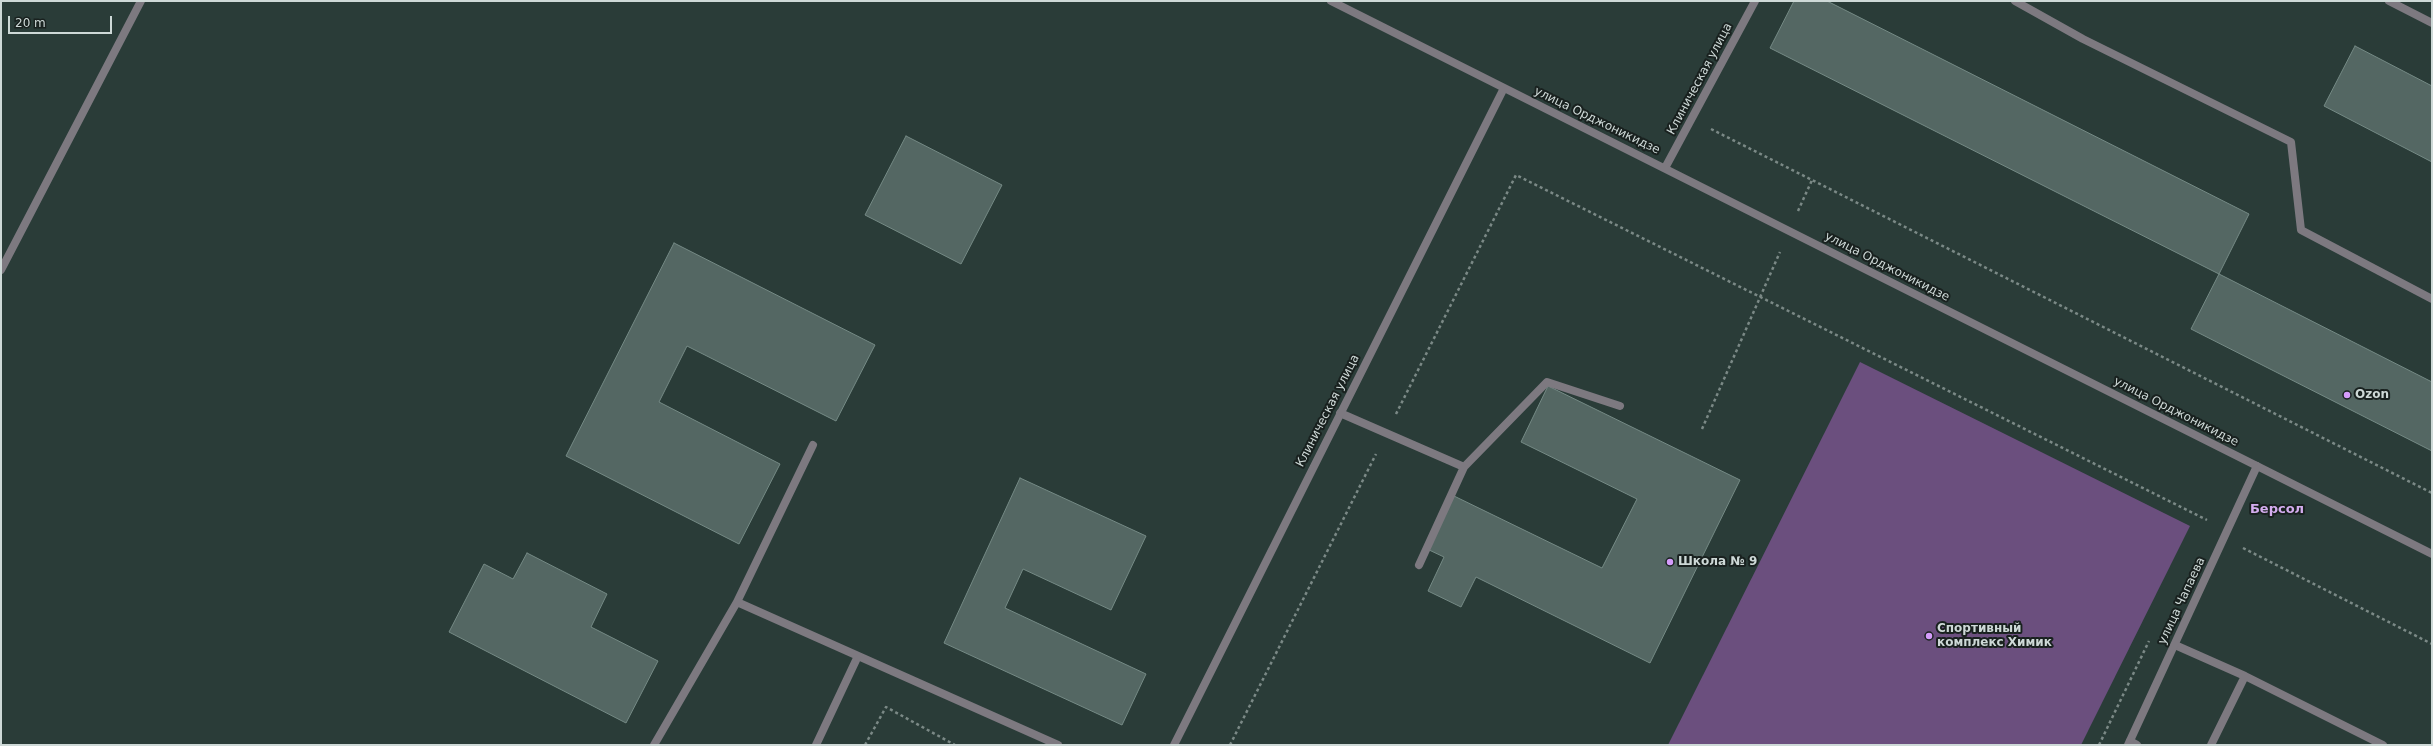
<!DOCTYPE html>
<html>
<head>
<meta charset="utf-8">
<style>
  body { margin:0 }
  #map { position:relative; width:2433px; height:746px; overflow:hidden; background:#2a3c38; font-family:"DejaVu Sans",sans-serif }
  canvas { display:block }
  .frame { position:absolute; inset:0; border:2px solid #ced9d7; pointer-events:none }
  .scale { position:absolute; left:8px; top:16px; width:104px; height:18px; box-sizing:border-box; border:2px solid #ced9d7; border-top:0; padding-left:5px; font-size:12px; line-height:14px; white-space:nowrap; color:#ced9d7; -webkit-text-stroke:3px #19211f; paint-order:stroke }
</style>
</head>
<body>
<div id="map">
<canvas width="2433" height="746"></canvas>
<div class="frame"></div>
<div class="scale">20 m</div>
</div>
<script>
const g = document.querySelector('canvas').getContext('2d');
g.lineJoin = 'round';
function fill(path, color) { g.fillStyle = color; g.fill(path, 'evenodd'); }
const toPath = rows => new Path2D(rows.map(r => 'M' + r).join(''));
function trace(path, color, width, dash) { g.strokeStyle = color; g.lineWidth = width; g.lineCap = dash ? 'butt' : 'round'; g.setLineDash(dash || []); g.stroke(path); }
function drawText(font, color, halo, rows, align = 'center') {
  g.font = font + ' "DejaVu Sans",sans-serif'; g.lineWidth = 4; g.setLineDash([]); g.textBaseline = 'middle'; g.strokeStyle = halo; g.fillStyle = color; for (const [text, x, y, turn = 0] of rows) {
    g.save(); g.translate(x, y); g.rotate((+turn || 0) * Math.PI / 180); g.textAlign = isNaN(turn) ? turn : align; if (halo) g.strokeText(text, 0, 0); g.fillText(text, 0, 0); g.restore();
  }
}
fill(toPath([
  [1860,362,2190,526,2081,745,1668,745]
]), '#6b4f7e');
const building = toPath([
  [1794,1,1827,1,2249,214,2219,274,1770,48,1794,1],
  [2355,46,2432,86,2432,162,2324,106,2355,46],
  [906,136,1002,185,961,264,865,215,906,136],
  [674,243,875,345,836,421,687,346,659,402,780,464,739,544,566,456,674,243],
  [2219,274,2432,382,2432,451,2191,329,2219,274],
  [1548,386,1740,480,1650,663,1476,577,1461,607,1428,591,1444,557,1427,549,1454,496,1602,568,1637,499,1521,442,1548,386],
  [1020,478,1146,536,1111,610,1023,569,1005,608,1146,674,1122,725,944,643,1020,478],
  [527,553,607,594,591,627,658,661,626,723,449,632,484,564,513,579,527,553]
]);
fill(building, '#546763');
trace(building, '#758a85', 1);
trace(toPath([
  [1711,129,2432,493],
  [1798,211,1812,180],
  [1396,414,1516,175,2207,520],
  [1702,429,1780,252],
  [2243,548,2432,644],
  [865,745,886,707,955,745],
  [1230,745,1376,454],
  [2099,745,2149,641]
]), '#7b8986', 2.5, [3, 3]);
trace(toPath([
  [2015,1,2083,39,2291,142,2301,230,2432,299],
  [1,270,141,1],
  [1340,413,1464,467,1419,565],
  [813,445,737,602,1058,745],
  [1464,467,1547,382,1620,406],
  [2175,645,2245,676,2383,745],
  [2130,741,2137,745],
  [654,745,737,602],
  [816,745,858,656],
  [2211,745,2245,676]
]), '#7d7980', 8);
trace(toPath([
  [1331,1,2257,466],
  [2389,1,2432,23],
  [1665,168,1755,1],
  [1174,745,1504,88]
]), '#7d7980', 8);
trace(toPath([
  [2128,745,2257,466,2432,554]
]), '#7d7980', 8);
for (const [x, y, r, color] of [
  [2347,395,4,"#d59cfb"],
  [1670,562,4,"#d59cfb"],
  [1929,636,4,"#d59cfb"]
]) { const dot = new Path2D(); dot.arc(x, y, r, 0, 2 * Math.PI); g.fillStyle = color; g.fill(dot); trace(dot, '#19211f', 1.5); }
drawText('12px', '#ced9d7', '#19211f', [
  ["Клиническая улица",1700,79,-62],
  ["улица Орджоникидзе",1597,121,26],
  ["улица Орджоникидзе",1887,267,27],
  ["Клиническая улица",1328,411,-63],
  ["улица Орджоникидзе",2176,412,27],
  ["улица Чапаева",2182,601,-65]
]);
drawText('bold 12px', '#ced9d7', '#19211f', [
  ["Ozon",2355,395],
  ["Школа № 9",1678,562],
  ["Спортивный",1937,629],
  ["комплекс Химик",1937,643]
], 'left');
drawText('bold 13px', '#d4adef', '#19211f', [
  ["Берсол",2277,510]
]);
</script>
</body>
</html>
